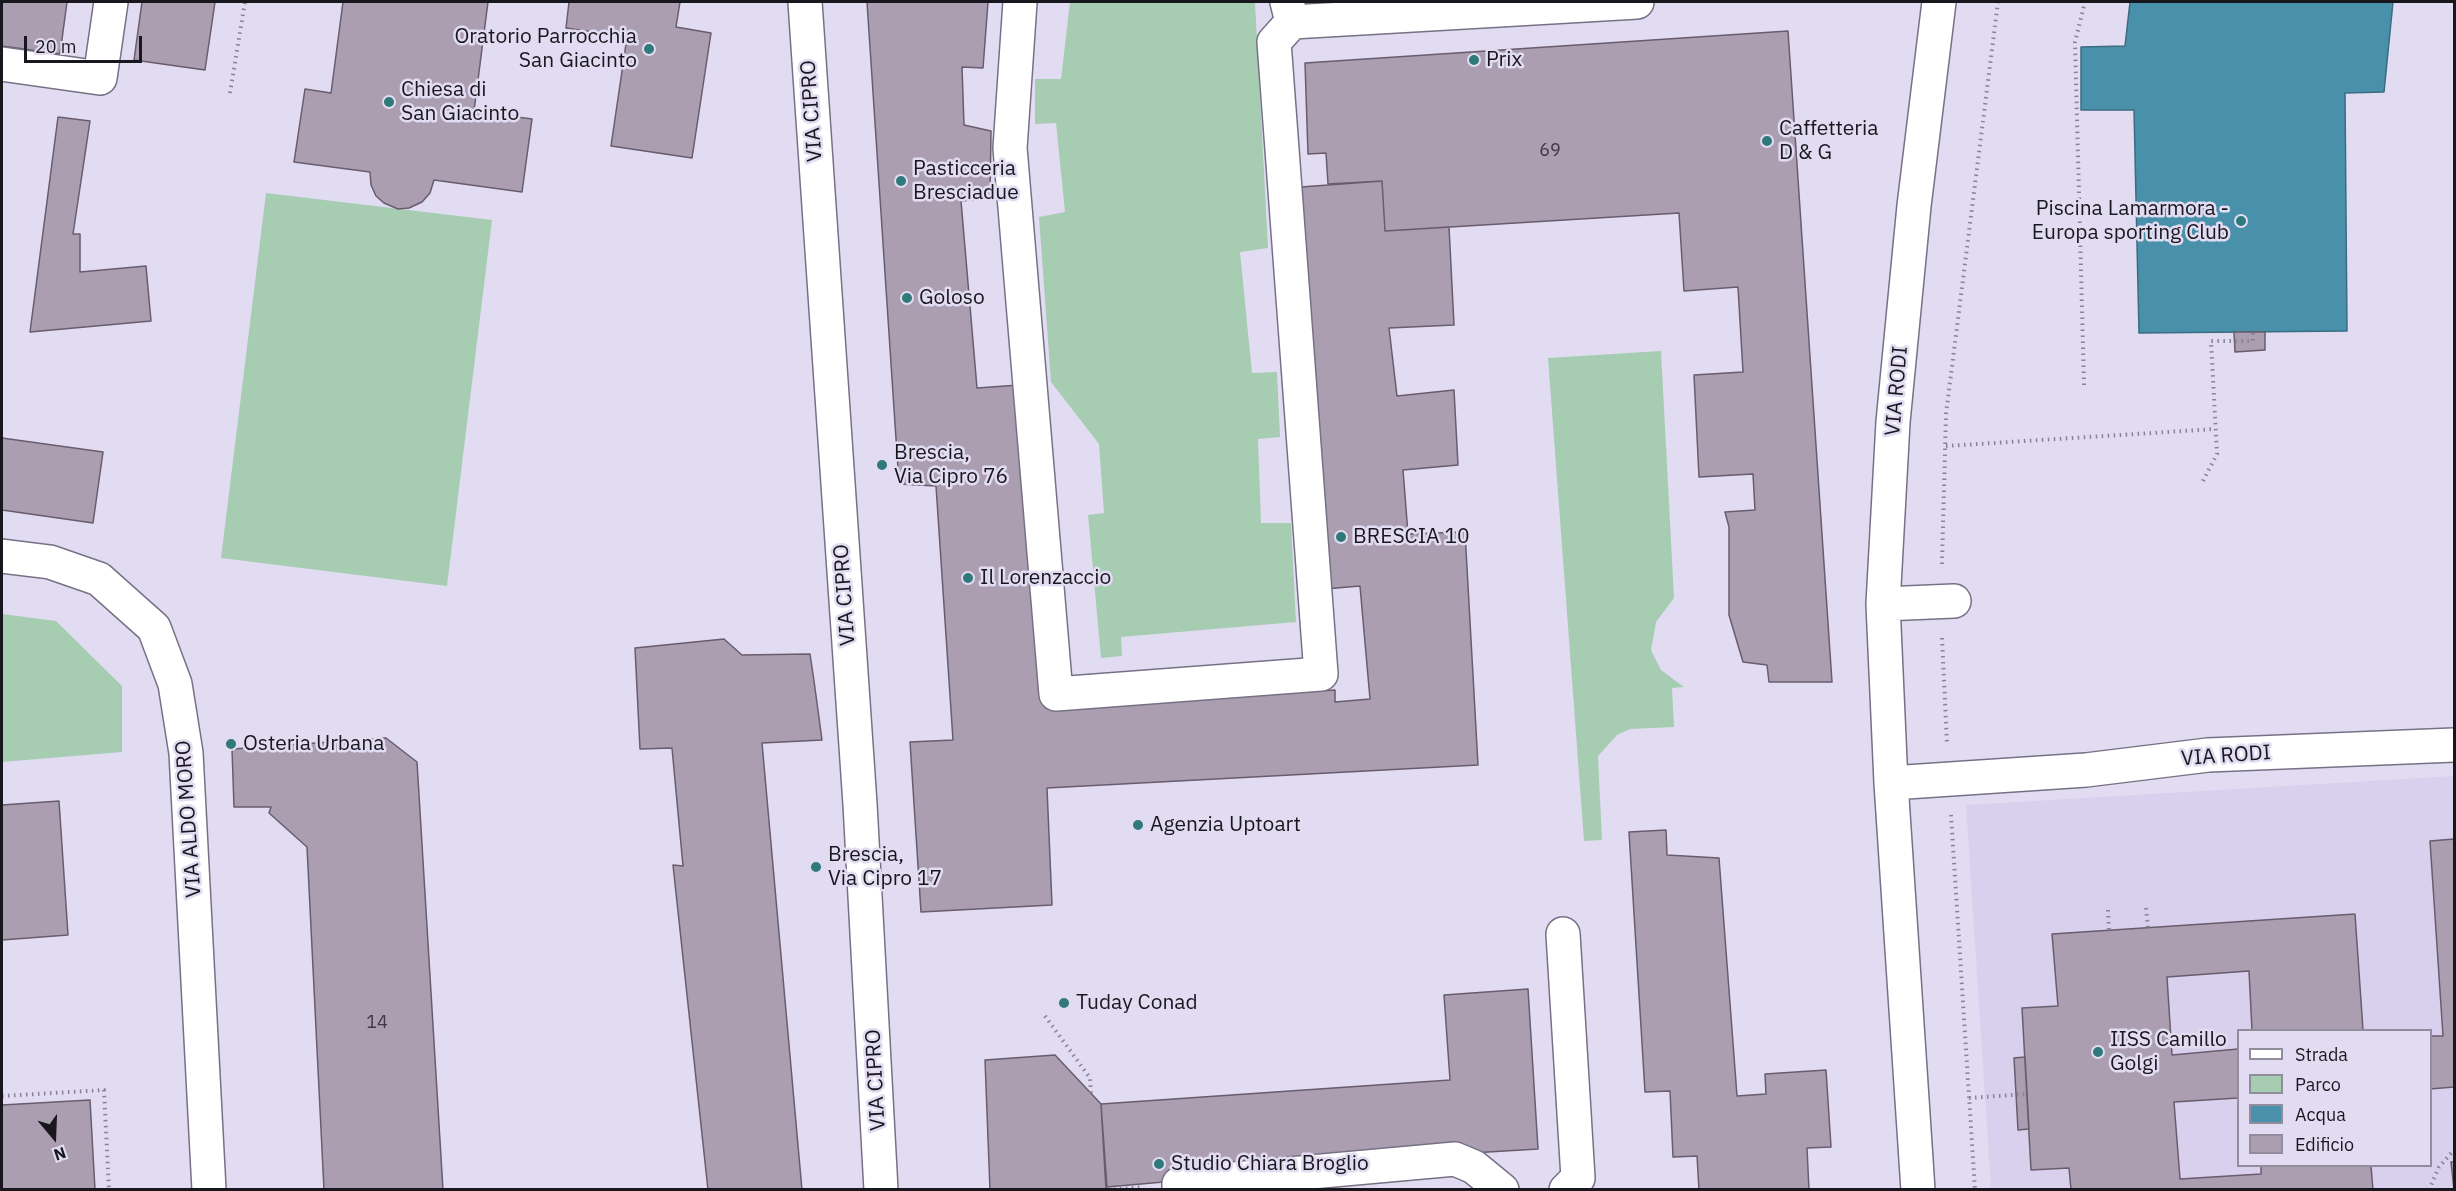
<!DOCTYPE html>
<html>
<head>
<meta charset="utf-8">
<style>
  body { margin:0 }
  #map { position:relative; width:2456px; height:1191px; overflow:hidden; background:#e2dcf2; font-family:"IBM Plex Sans",sans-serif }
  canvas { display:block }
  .frame { position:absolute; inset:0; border:3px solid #19171e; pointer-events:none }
  .legend { position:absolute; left:2237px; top:1029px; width:195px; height:138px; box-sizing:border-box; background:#e2dcf2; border:2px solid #928d9d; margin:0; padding:8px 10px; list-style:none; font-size:18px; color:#19171e }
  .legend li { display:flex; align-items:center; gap:12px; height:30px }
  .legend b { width:30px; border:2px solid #928d9d }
  .north { position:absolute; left:24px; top:1107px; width:60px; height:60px; -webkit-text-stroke:4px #e2dcf2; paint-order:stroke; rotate:161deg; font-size:16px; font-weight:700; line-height:24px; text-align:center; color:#19171e }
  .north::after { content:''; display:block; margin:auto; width:21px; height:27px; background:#19171e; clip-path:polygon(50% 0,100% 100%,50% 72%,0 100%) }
  .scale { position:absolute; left:24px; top:36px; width:118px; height:27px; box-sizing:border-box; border:3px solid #19171e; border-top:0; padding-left:8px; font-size:18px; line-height:21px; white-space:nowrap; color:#19171e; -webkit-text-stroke:4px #e2dcf2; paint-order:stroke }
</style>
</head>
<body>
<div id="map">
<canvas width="2456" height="1191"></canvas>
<div class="frame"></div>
<ul class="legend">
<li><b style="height:8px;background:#fff"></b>Strada</li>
<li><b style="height:16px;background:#a6cdb2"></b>Parco</li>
<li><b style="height:16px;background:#4991ab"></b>Acqua</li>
<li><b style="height:16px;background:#ab9eb0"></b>Edificio</li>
</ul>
<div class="north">N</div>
<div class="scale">20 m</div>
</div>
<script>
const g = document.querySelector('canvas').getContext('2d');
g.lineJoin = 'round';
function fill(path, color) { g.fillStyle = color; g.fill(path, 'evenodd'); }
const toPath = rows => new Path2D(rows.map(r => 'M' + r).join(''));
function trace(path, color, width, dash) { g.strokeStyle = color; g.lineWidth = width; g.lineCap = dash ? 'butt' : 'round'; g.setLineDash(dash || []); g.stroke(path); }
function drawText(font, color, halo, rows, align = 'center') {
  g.font = font + ' "IBM Plex Sans",sans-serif'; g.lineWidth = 5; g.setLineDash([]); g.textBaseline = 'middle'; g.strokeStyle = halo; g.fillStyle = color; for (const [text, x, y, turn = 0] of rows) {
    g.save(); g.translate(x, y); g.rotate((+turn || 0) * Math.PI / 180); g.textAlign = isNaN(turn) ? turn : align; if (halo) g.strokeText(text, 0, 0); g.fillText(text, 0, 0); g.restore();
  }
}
fill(toPath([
  [2454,776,2454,1189,1991,1189,1966,805],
  [2238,1030,2430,1030,2430,1166,2238,1166]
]), '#d9d0ed');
fill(toPath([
  [1070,2,1255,2,1268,248,1240,252,1252,373,1277,372,1280,437,1258,439,1261,523,1291,523,1296,622,1121,637,1122,656,1101,658,1088,515,1104,513,1099,444,1051,382,1039,217,1065,212,1056,123,1035,124,1035,79,1061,79],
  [266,193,492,220,447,586,221,558],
  [1661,351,1674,598,1656,622,1651,650,1661,670,1684,687,1672,688,1674,727,1630,729,1617,735,1598,756,1602,840,1584,841,1548,358],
  [2,614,56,621,122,686,122,752,2,762]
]), '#a6cdb2');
const water = toPath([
  [2130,2,2393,2,2384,92,2345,93,2347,331,2139,333,2134,110,2081,110,2081,47,2125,46,2130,2]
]);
fill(water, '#4991ab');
trace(water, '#3b6c81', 1.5);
const building = toPath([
  [2,2,67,2,60,54,2,46,2,2],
  [142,2,215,2,205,70,134,60,142,2],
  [343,2,488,2,474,111,532,119,522,192,434,180,430,193,422,202,409,208,398,209,384,203,376,196,371,185,370,172,294,162,305,89,331,93,343,2],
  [569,2,680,2,676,27,711,33,692,158,611,146,627,37,566,28,569,2],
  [867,2,988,2,983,68,962,67,964,125,991,131,990,198,961,201,977,388,1019,385,1047,707,1335,690,1335,702,1370,699,1360,586,1325,589,1301,187,1382,181,1385,231,1449,227,1454,325,1389,328,1397,396,1454,390,1458,465,1403,470,1408,534,1465,532,1478,765,1047,788,1052,905,921,912,910,742,953,740,936,486,899,484,867,2],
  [1788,31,1832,682,1769,682,1767,665,1743,662,1729,615,1729,527,1725,512,1755,510,1753,474,1699,477,1694,375,1743,372,1738,287,1684,291,1679,213,1385,231,1382,181,1328,184,1326,153,1308,154,1305,63,1788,31],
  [58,117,90,121,73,234,80,234,80,272,146,266,151,321,30,332,58,117],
  [2234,332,2265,332,2265,350,2235,352,2234,332],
  [2,438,103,452,93,523,2,510,2,438],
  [724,639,742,655,810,654,814,681,822,740,762,743,802,1190,708,1190,673,865,683,866,672,748,640,749,635,648,724,639],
  [386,738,417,762,443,1190,324,1190,307,847,269,813,271,807,234,807,232,749,386,738],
  [59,801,68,935,2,940,2,805,59,801],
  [1666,830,1667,855,1719,858,1737,1096,1766,1094,1765,1074,1826,1070,1831,1147,1807,1148,1809,1190,1699,1190,1697,1156,1673,1157,1670,1091,1645,1092,1629,832,1666,830],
  [2454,839,2454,1087,2430,1089,2430,1036,2443,1036,2430,841,2454,839],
  [2355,914,2363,1030,2252,1030,2249,971,2167,977,2172,1055,2238,1049,2238,1098,2174,1102,2180,1179,2261,1174,2261,1166,2371,1166,2373,1190,2071,1190,2069,1168,2031,1170,2022,1008,2058,1006,2052,934,2355,914],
  [1528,989,1538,1149,1405,1157,1401,1161,1107,1187,1101,1104,1450,1080,1444,995,1528,989],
  [1055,1055,1101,1104,1106,1190,990,1190,985,1060,1055,1055],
  [2025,1057,2029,1129,2018,1130,2014,1058,2025,1057],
  [90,1100,95,1190,2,1190,2,1105,90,1100],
  [2451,1162,2454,1162,2454,1190,2451,1162]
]);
fill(building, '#ab9eb0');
trace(building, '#685c6d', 1.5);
const minor = toPath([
  [805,2,860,804,881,1190],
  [1020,2,1010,148,1056,694,1321,674,1274,42,1292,22],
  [1287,2,1292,22,1637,2],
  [2,64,100,78,111,2],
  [2,556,50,562,99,579,154,628,175,684,186,753,209,1190],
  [1883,604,1954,601],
  [1891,783,2086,770,2208,755,2454,745],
  [1563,934,1578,1178,1566,1190],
  [1179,1190,1179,1184,1455,1159,1474,1167,1502,1190],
  [1918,1190,1891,783,1883,604,1893,422,1914,206,1939,2]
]);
trace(minor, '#767184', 36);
trace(toPath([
  [230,93,245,2],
  [2084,385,2075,42,2085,2],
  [1946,446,2215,429],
  [2203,481,2217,454,2211,341,2253,341,2253,332],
  [1942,564,1946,414,1998,2],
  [1942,638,1947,744],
  [1951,815,1975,1190],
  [2146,908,2148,928],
  [2108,910,2109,930],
  [1045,1016,1090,1078,1091,1093],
  [2,1096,104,1090,109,1190],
  [1969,1098,2027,1094],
  [1108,1190,1142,1187],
  [2429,1190,2439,1167,2454,1150]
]), '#878392', 4, [1.5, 4.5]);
trace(minor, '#fff', 33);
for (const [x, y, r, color] of [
  [649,49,6,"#2f797a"],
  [1474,60,6,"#2f797a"],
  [389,102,6,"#2f797a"],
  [1767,141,6,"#2f797a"],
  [901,181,6,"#2f797a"],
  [2241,221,6,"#2f797a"],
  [907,298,6,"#2f797a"],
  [882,465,6,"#2f797a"],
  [1341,537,6,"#2f797a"],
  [968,578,6,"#2f797a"],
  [231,744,6,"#2f797a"],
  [1138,825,6,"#2f797a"],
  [816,867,6,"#2f797a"],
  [1064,1003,6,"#2f797a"],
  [2098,1052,6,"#2f797a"],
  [1159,1164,6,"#2f797a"]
]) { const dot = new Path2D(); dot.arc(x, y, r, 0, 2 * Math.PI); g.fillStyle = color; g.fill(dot); trace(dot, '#e2dcf2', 2); }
drawText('18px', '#3e3942', null, [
  ["69",1550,151],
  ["14",377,1023]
]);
drawText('21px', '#19171e', '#e2dcf2', [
  ["Oratorio Parrocchia",637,37,"right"],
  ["San Giacinto",637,61,"right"],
  ["Prix",1486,60],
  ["Chiesa di",401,90],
  ["San Giacinto",401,114],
  ["Caffetteria",1779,129],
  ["D & G",1779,153],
  ["Pasticceria",913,169],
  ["Bresciadue",913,193],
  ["Piscina Lamarmora -",2229,209,"right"],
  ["Europa sporting Club",2229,233,"right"],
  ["Goloso",919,298],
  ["Brescia,",894,453],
  ["Via Cipro 76",894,477],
  ["BRESCIA 10",1353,537],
  ["Il Lorenzaccio",980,578],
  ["Osteria Urbana",243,744],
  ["Agenzia Uptoart",1150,825],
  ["Brescia,",828,855],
  ["Via Cipro 17",828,879],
  ["Tuday Conad",1076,1003],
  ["IISS Camillo",2110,1040],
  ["Golgi",2110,1064],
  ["Studio Chiara Broglio",1171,1164]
], 'left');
drawText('21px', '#19171e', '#e2dcf2', [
  ["VIA CIPRO",812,111,-94],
  ["VIA RODI",1897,391,-85],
  ["VIA CIPRO",845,595,-94],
  ["VIA RODI",2226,756,-4],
  ["VIA ALDO MORO",189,819,-94],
  ["VIA CIPRO",876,1080,-93]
]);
</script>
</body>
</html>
